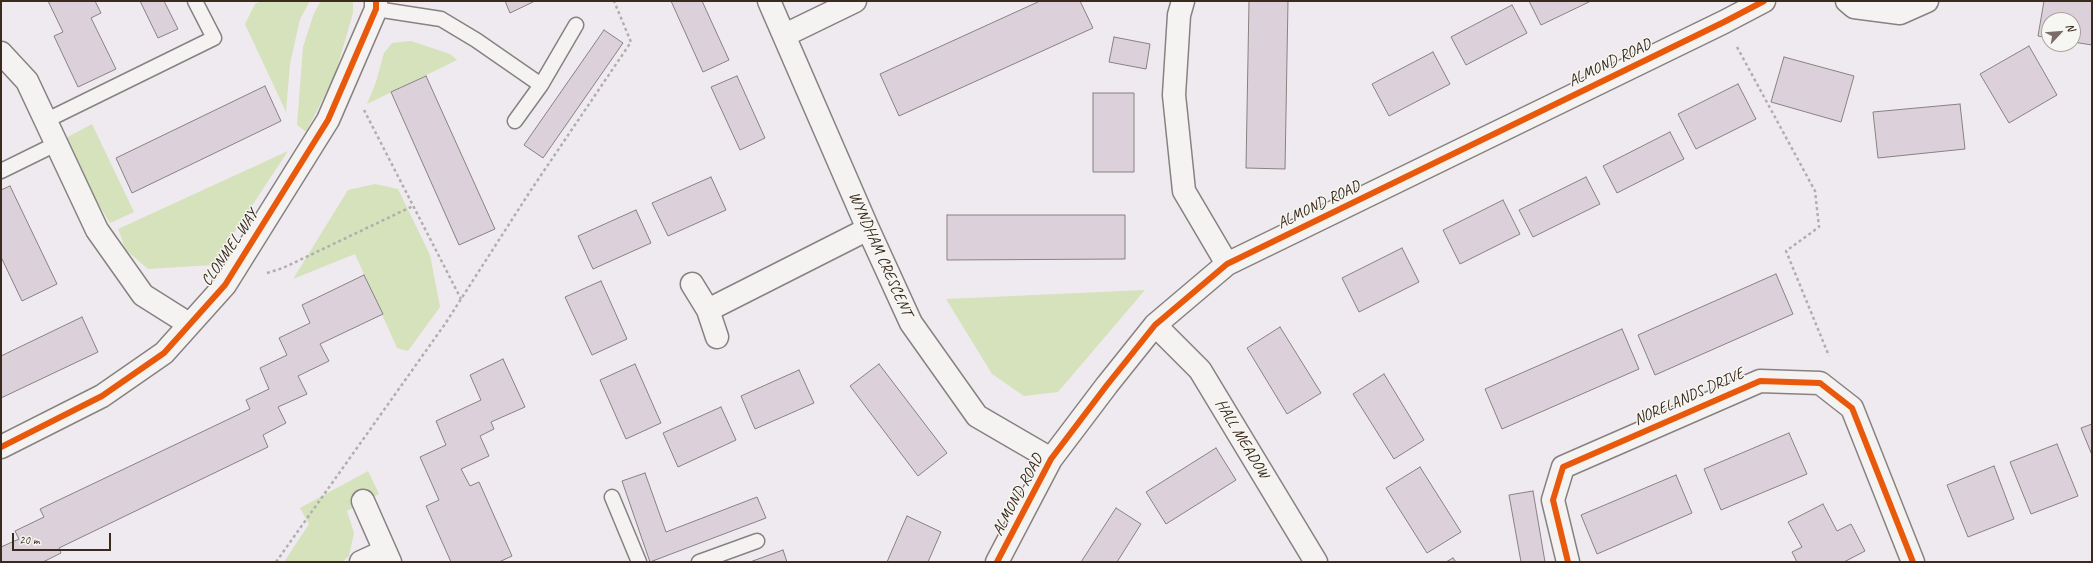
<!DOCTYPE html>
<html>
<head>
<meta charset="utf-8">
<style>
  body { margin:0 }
  #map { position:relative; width:2093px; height:563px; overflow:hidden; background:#efeaef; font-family:Caveat,sans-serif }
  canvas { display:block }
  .frame { position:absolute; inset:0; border:2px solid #3b2a1e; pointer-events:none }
  .north { position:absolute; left:2041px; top:12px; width:40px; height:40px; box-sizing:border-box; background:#f6f6f2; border:1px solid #aba49d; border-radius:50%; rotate:64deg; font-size:11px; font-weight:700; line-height:16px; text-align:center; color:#3b2a1e }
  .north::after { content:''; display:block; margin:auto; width:14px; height:18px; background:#7a6d67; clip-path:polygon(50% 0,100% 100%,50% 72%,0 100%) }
  .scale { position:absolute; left:12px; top:533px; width:99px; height:18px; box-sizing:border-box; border:2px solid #3b2a1e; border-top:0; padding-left:5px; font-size:12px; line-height:14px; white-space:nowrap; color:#3b2a1e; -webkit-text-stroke:3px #f6f6f2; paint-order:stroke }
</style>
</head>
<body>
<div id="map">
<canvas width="2093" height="563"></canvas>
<div class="frame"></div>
<div class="north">N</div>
<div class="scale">20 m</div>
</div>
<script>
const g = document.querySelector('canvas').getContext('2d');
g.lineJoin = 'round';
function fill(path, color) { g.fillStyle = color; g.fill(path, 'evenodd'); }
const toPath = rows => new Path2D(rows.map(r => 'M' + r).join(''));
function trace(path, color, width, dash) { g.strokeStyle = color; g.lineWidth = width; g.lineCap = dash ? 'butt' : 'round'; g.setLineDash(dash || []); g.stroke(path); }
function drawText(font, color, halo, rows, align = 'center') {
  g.font = font + ' Caveat,sans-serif'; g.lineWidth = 3; g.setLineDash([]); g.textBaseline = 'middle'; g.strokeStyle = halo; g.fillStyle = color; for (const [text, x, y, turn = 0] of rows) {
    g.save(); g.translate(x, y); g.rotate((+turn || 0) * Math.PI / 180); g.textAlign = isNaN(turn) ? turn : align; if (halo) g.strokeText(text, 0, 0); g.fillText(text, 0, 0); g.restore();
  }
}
fill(toPath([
  [261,1,310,1,300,19,290,64,286,112,245,24,255,4],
  [321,1,353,1,353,13,335,75,306,132,297,125,303,47,314,13],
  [411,41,450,54,457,60,367,104,376,82,384,53,392,43],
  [92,124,134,212,110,223,93,195,66,138],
  [288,151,213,265,148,269,126,250,118,229],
  [375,184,398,189,430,255,440,307,408,351,397,348,355,254,293,279,348,190],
  [1145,290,1058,392,1024,396,992,374,946,299],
  [368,471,379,494,347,511,354,533,349,556,342,562,284,562,309,524,300,508]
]), '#d5e2bc');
const building = toPath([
  [48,1,95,1,101,13,91,18,116,69,78,87,54,36,63,32,48,1],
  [140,1,164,1,178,29,158,38,140,1],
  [505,1,535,1,510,13,505,1],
  [671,1,702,1,729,60,703,72,671,1],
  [1040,1,1080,1,1093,28,899,116,880,74,1040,1],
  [1249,1,1288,1,1285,169,1246,168,1249,1],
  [1529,1,1591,1,1541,25,1529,1],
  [2044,1,2092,1,2092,45,2073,42,2073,20,2049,20,2049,38,2038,36,2044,1],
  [1512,5,1527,33,1466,65,1451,37,1512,5],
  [604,30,623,43,543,158,524,145,604,30],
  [1114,37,1150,44,1146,69,1109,62,1114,37],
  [2029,46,2057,95,2009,123,1980,74,2029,46],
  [1433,52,1450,84,1389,116,1372,84,1433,52],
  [1784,57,1854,76,1841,122,1771,102,1784,57],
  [426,76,495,229,459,245,391,92,426,76],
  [737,76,765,138,740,150,711,87,737,76],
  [1738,84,1756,119,1696,149,1678,114,1738,84],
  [265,86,281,121,132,193,116,158,265,86],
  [1093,93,1134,93,1134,172,1093,172,1093,93],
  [1960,104,1965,149,1878,158,1873,112,1960,104],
  [1670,132,1684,159,1617,193,1603,166,1670,132],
  [711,177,726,210,668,236,652,203,711,177],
  [1586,177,1600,204,1533,237,1519,210,1586,177],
  [10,186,57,284,22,301,1,257,1,190,10,186],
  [1503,200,1520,234,1460,264,1443,230,1503,200],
  [636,210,651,243,593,269,578,236,636,210],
  [947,215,1125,215,1125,259,947,260,947,215],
  [1402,248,1419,282,1359,312,1342,278,1402,248],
  [1776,274,1793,314,1655,375,1638,335,1776,274],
  [364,275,383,314,320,344,329,361,298,376,307,394,278,407,286,423,263,435,268,447,59,548,61,553,43,562,1,562,1,547,19,539,15,531,44,517,40,509,250,409,246,400,269,389,260,368,287,355,279,338,310,323,302,305,364,275],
  [601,281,627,339,592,355,565,297,601,281],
  [82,317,98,352,1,398,1,356,82,317],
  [1280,327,1321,393,1287,414,1247,348,1280,327],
  [1622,329,1639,369,1502,429,1485,389,1622,329],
  [503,359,525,407,491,422,494,429,480,436,489,456,461,469,470,486,479,482,512,556,499,562,451,562,426,506,439,500,420,457,446,445,436,421,481,400,470,375,503,359],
  [635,364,661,423,626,439,600,380,635,364],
  [879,364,947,453,918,476,850,386,879,364],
  [799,370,814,403,755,429,741,396,799,370],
  [1384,374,1424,440,1394,459,1353,394,1384,374],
  [721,407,736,440,678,467,663,433,721,407],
  [2092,424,2092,455,2081,428,2092,424],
  [1789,433,1807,474,1721,510,1704,469,1789,433],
  [2057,444,2078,496,2031,514,2010,462,2057,444],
  [1216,448,1236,480,1166,524,1146,492,1216,448],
  [1994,466,2014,519,1968,537,1947,485,1994,466],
  [1420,467,1461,532,1427,553,1386,488,1420,467],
  [645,473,666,532,757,497,766,518,650,562,622,481,645,473],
  [1676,475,1692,513,1597,554,1581,515,1676,475],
  [1533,491,1545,562,1521,562,1509,495,1533,491],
  [1823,504,1837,531,1851,524,1865,551,1844,562,1797,562,1792,552,1802,547,1788,522,1823,504],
  [1116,508,1141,524,1117,562,1081,562,1116,508],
  [907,516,941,532,928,562,887,562,907,516],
  [783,550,787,562,750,562,783,550],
  [1453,558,1456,562,1446,562,1453,558]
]);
fill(building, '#dcd1db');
trace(building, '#878281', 1);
const service = toPath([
  [376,9,441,19,476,40,541,85],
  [45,121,214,38,195,1],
  [515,121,541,85,576,25],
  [1,171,56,144],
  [612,497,639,562],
  [699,562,757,541]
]);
const minor = toPath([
  [769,1,868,229,911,323,977,416,1051,459],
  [1183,1,1179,15,1174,95,1184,191,1227,264],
  [1847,1,1854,7,1900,13,1927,1],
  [785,35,855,1],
  [1,53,27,81,97,230,143,295,189,324],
  [692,284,708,310,717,337],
  [708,310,868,229],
  [1155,325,1200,370,1316,562],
  [1,447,102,396,164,353,225,285,328,120,376,9,376,1],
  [363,501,390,562],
  [361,562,385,551],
  [997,562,1051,459,1107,385,1155,325,1227,264,1724,22,1764,1],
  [1568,562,1553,500,1563,467,1760,381,1820,383,1852,408,1913,562]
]);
trace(service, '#878281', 17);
trace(minor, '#878281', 25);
trace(toPath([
  [1737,47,1815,191,1819,227,1786,251,1829,356],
  [364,110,461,299],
  [267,273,283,268,413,206],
  [276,562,445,324,531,190,631,42,614,1]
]), '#b1aeae', 2.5, [3, 3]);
trace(service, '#f4f3f2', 14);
trace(minor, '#f4f3f2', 22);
trace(toPath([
  [1,447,102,396,164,353,225,285,328,120,376,9,376,1],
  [997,562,1051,459,1107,385,1155,325,1227,264,1724,22,1764,1],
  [1568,562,1553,500,1563,467,1760,381,1820,383,1852,408,1913,562]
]), '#e8590c', 6);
drawText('16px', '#3b2a1e', '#f6f6f2', [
  ["ALMOND ROAD",1610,63,-26],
  ["ALMOND ROAD",1319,205,-26],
  ["CLONMEL WAY",230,248,-56],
  ["WYNDHAM CRESCENT",880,254,66],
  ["NORELANDS DRIVE",1689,397,-24],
  ["HALL MEADOW",1242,439,59],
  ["ALMOND ROAD",1018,495,-62]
]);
</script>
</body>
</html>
